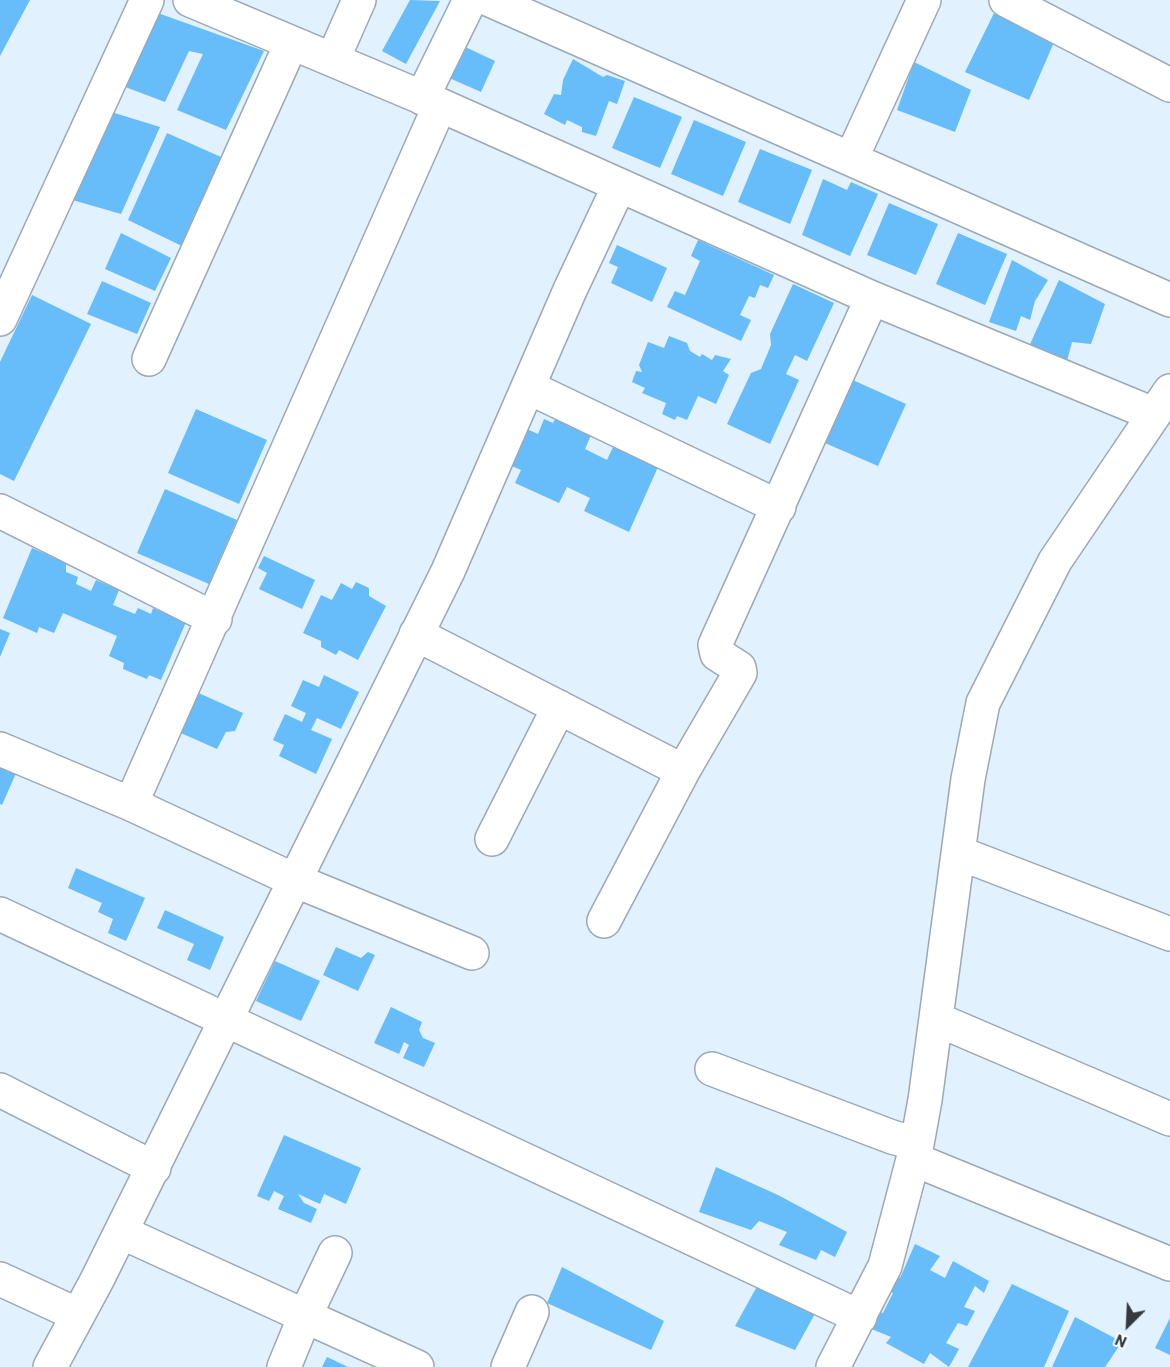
<!DOCTYPE html>
<html>
<head>
<meta charset="utf-8">
<style>
  body { margin:0 }
  #map { position:relative; width:1170px; height:1367px; overflow:hidden; background:#e1f1fe; font-family:Barlow,sans-serif }
  canvas { display:block }
  .north { position:absolute; left:1098px; top:1295px; width:60px; height:60px; -webkit-text-stroke:4px #f9fcff; paint-order:stroke; rotate:204deg; font-size:16px; font-weight:700; line-height:24px; text-align:center; color:#33393e }
  .north::after { content:''; display:block; margin:auto; width:21px; height:27px; background:#33393e; clip-path:polygon(50% 0,100% 100%,50% 72%,0 100%) }
</style>
</head>
<body>
<div id="map">
<canvas width="1170" height="1367"></canvas>
<div class="north">N</div>
</div>
<script>
const g = document.querySelector('canvas').getContext('2d');
g.lineJoin = 'round';
function fill(path, color) { g.fillStyle = color; g.fill(path, 'evenodd'); }
const toPath = rows => new Path2D(rows.map(r => 'M' + r).join(''));
function trace(path, color, width, dash) { g.strokeStyle = color; g.lineWidth = width; g.lineCap = dash ? 'butt' : 'round'; g.setLineDash(dash || []); g.stroke(path); }
fill(toPath([
  [0,0,30,0,0,56],
  [410,0,440,1,406,64,382,51],
  [996,9,1055,40,1029,100,965,72],
  [155,12,264,51,226,130,177,110,203,54,189,51,165,102,120,85],
  [461,45,495,61,481,92,447,77],
  [573,59,603,77,607,75,625,81,617,104,609,101,596,136,582,132,582,127,567,120,565,125,544,114,554,94,561,95,563,80],
  [914,62,971,90,955,132,897,110],
  [634,97,682,117,660,168,612,148],
  [108,111,160,127,121,214,69,199],
  [694,120,746,142,723,196,671,174],
  [167,133,221,157,184,247,128,220],
  [760,149,812,170,790,224,738,202],
  [823,179,847,190,851,182,878,194,850,256,802,235],
  [889,203,938,224,916,275,867,255],
  [121,233,171,258,155,291,105,269],
  [958,233,1007,254,985,305,936,284],
  [698,240,774,275,768,288,760,285,755,298,749,296,740,315,751,320,741,341,667,307,675,291,685,295,700,261,691,256],
  [617,245,667,268,652,302,611,283,618,267,609,263],
  [1012,260,1048,280,1035,301,1030,320,1021,316,1016,331,989,322],
  [1059,280,1105,304,1091,344,1072,342,1067,361,1027,351],
  [102,281,151,303,137,334,87,314],
  [793,284,834,303,807,361,795,355,786,374,799,380,770,444,727,424,751,373,761,369,771,345,770,334],
  [32,295,91,324,14,481,0,474,0,362],
  [669,336,687,343,690,351,700,357,702,354,712,360,715,355,731,359,723,371,729,375,716,404,698,396,687,420,677,416,675,420,662,414,666,403,642,393,645,388,632,382,636,371,642,372,639,365,648,342,664,348],
  [846,377,906,404,878,466,818,440],
  [196,409,267,440,239,504,168,473],
  [556,417,592,433,585,449,607,460,613,447,658,467,629,532,584,511,590,498,567,487,559,503,515,483,521,470,503,462,520,426,538,434,544,419,553,423],
  [165,489,237,520,209,584,137,553],
  [32,548,66,563,66,572,78,577,76,584,91,591,96,580,119,590,113,605,135,614,138,608,151,614,153,608,186,622,161,680,149,675,147,679,123,669,124,663,109,656,117,636,63,613,54,633,39,627,37,633,3,618],
  [264,556,315,580,302,609,259,589,267,573,258,568],
  [356,582,369,588,369,596,386,606,358,660,339,650,336,655,321,647,321,641,303,633,321,595,332,600,341,583,352,589],
  [0,629,10,633,0,657],
  [324,675,359,692,341,729,317,718,311,730,332,739,316,774,279,756,284,745,273,740,285,714,302,722,306,713,291,706,303,680,319,687],
  [192,690,243,713,235,731,226,732,217,749,174,730],
  [0,763,17,771,2,805,0,804],
  [76,868,145,898,126,941,108,933,113,919,98,912,102,903,68,888],
  [165,910,224,937,210,970,187,960,194,944,157,928],
  [336,947,361,958,368,952,375,955,358,991,323,975],
  [275,961,320,981,301,1021,256,1001],
  [391,1007,422,1022,419,1030,423,1038,435,1043,424,1067,403,1058,409,1045,404,1042,399,1054,374,1043],
  [284,1135,361,1168,346,1204,324,1194,320,1204,298,1194,304,1203,317,1209,311,1223,278,1209,284,1196,274,1191,269,1201,257,1196],
  [716,1167,778,1195,847,1232,835,1257,821,1250,816,1260,779,1245,787,1232,759,1221,751,1230,699,1212],
  [915,1244,940,1256,930,1270,945,1278,953,1261,989,1281,984,1293,975,1286,964,1307,975,1311,967,1326,958,1323,946,1343,959,1349,949,1367,930,1353,924,1364,886,1343,891,1337,869,1328,876,1311,883,1313,893,1293,883,1290,891,1274,900,1278],
  [562,1267,664,1321,651,1350,547,1303],
  [760,1281,816,1312,795,1350,735,1326],
  [1012,1284,1069,1311,1044,1367,968,1367],
  [1075,1317,1122,1342,1105,1367,1052,1367],
  [1170,1318,1170,1355,1155,1348],
  [327,1357,348,1367,322,1367]
]), '#67bcfa');
const street = toPath([
  [190,0,440,105,872,298,1153,414],
  [490,0,1170,300],
  [1006,0,1170,85],
  [333,59,359,0],
  [422,98,470,0],
  [851,159,924,0],
  [0,319,147,0],
  [149,359,291,44],
  [528,387,779,507],
  [0,511,215,619],
  [416,634,683,771],
  [0,749,131,804,294,880,472,953],
  [131,804,440,105],
  [492,839,559,707],
  [959,853,1170,934],
  [0,914,860,1317],
  [604,921,683,771,740,673,739,668,717,654,715,645,872,298],
  [936,1019,1170,1119],
  [712,1069,892,1137,917,1144],
  [0,1090,154,1168],
  [913,1159,1170,1264],
  [121,1232,305,1316,335,1253],
  [0,1279,78,1315],
  [50,1367,97,1280,448,571,570,290,619,186],
  [284,1367,305,1316,417,1367],
  [508,1367,532,1312],
  [833,1367,885,1266,917,1144,925,1100,968,779,983,703,1055,561,1170,391]
]);
trace(street, '#9aa9b5', 36);
trace(street, '#fff', 33);
</script>
</body>
</html>
